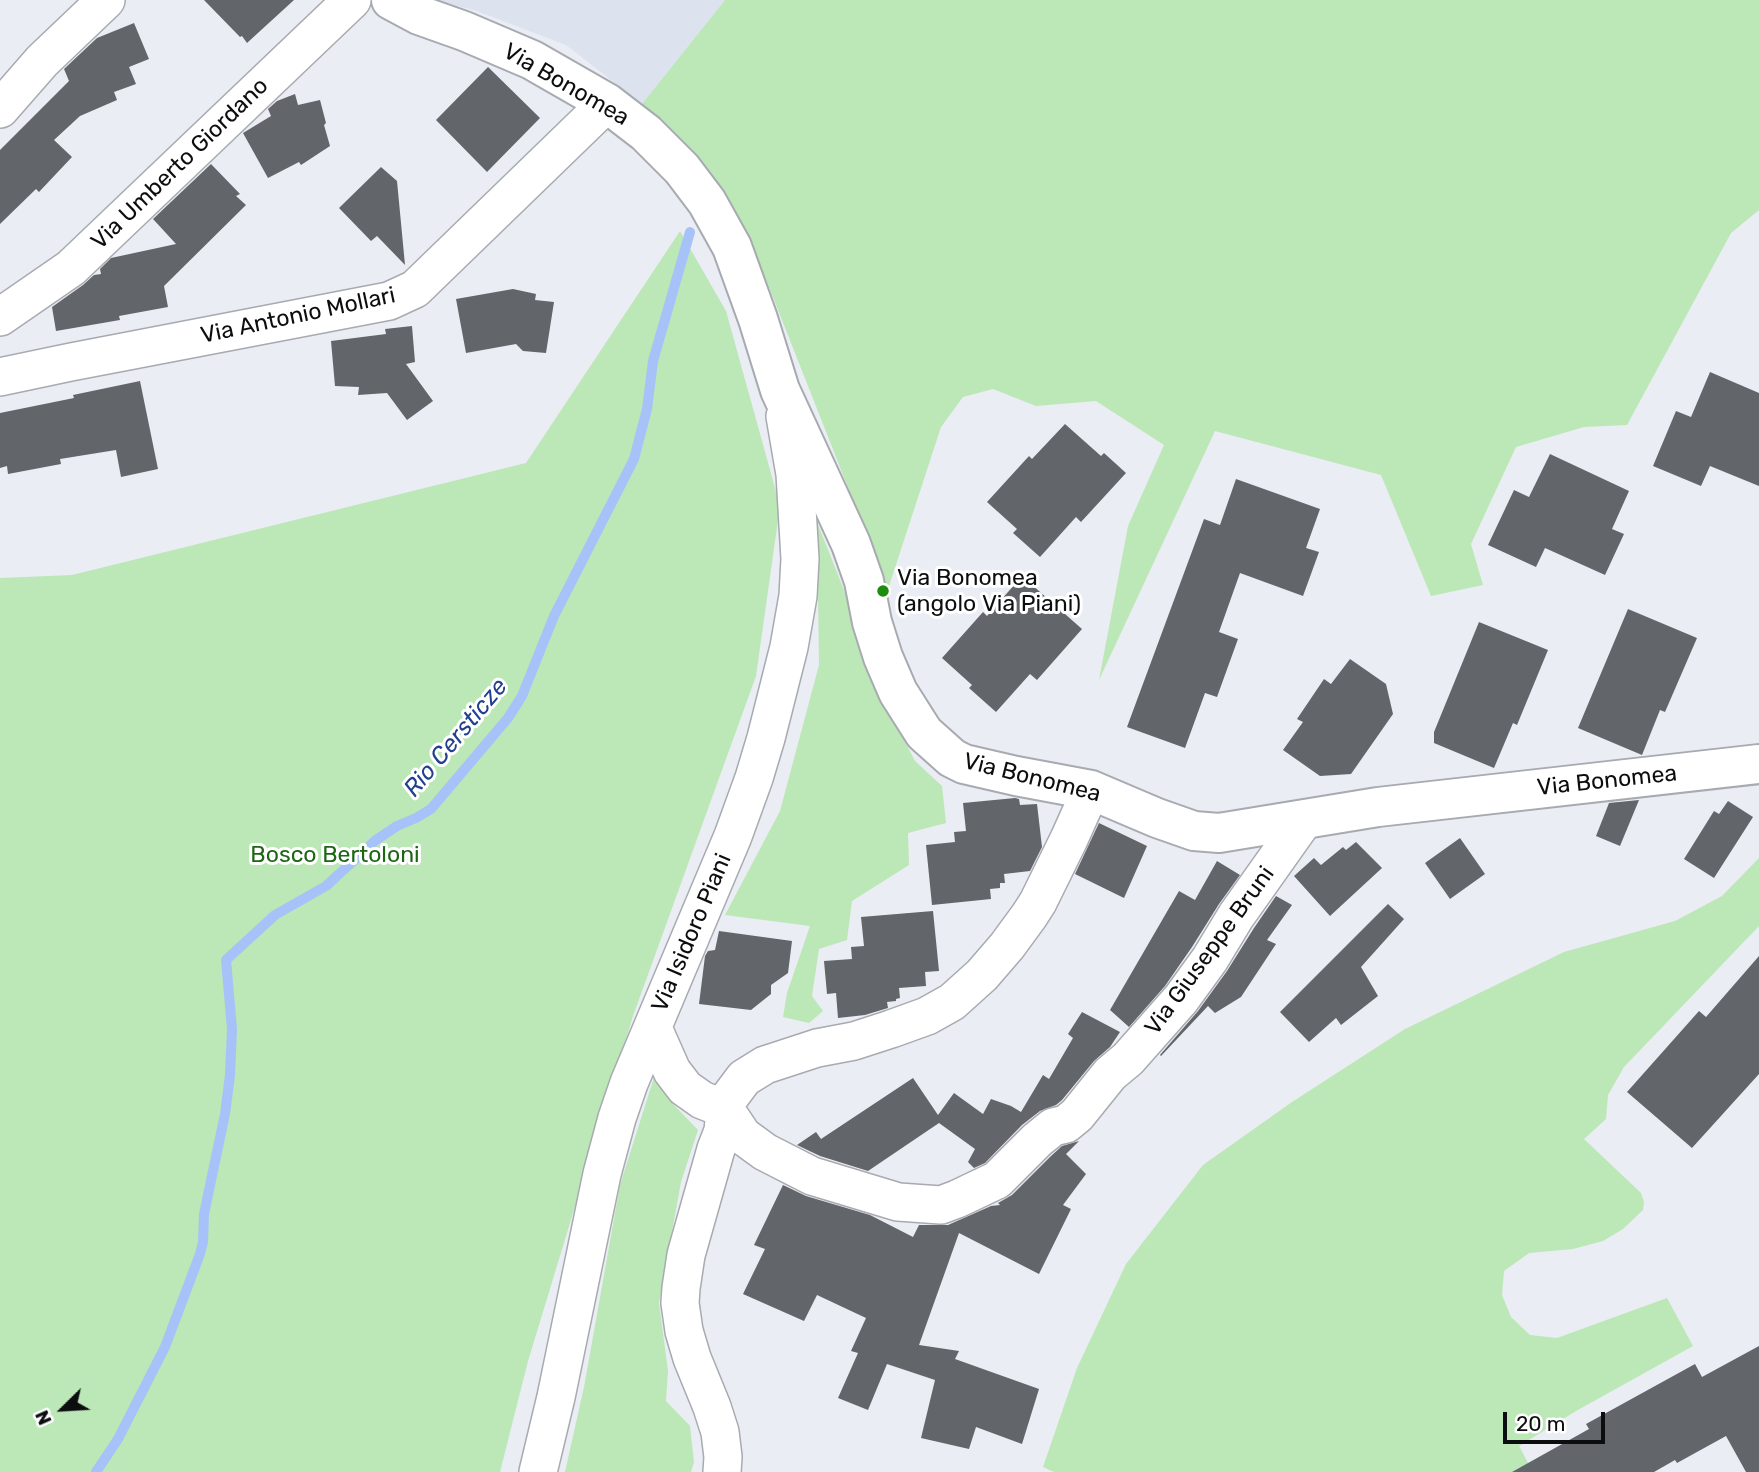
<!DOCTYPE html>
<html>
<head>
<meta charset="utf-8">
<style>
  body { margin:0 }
  #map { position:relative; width:1759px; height:1472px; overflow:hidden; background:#eaedf3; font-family:Rubik,sans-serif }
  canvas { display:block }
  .north { position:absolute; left:28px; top:1374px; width:70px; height:70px; -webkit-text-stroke:5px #fff; paint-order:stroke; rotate:246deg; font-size:19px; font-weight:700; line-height:28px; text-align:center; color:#0c0d0f }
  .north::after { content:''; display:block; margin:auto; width:24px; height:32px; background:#0c0d0f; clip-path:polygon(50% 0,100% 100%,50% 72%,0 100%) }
  .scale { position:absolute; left:1503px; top:1412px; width:102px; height:32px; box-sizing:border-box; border:4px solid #0c0d0f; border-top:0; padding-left:9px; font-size:21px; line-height:24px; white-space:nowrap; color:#0c0d0f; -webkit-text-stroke:5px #fff; paint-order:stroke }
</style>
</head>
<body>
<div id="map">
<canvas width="1759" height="1472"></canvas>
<div class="north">N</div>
<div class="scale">20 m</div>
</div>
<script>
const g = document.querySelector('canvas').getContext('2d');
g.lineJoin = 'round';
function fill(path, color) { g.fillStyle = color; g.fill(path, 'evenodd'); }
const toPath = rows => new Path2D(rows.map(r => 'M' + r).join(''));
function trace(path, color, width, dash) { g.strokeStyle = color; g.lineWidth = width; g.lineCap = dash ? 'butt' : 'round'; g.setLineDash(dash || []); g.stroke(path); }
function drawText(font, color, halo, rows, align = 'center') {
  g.font = font + ' Rubik,sans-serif'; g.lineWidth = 6; g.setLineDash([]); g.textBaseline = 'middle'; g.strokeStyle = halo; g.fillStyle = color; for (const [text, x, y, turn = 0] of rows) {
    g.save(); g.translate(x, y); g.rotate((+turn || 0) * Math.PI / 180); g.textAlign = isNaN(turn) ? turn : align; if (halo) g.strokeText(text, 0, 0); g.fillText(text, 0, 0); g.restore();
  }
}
fill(toPath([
  [432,0,725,0,642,104,566,45,474,10]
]), '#dce2ee');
fill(toPath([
  [725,0,1759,0,1759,210,1731,233,1627,425,1584,427,1516,447,1471,544,1483,585,1431,596,1381,475,1215,431,1099,680,1128,526,1164,445,1096,401,1036,406,993,389,963,397,941,427,888,589,765,277,699,166,642,104],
  [680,231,726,311,780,506,756,676,633,1016,528,1361,500,1472,0,1472,0,578,72,575,526,463],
  [817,522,846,595,871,677,915,761,942,786,946,823,908,833,909,865,852,901,847,940,819,949,812,996,823,1011,809,1023,783,1017,787,993,810,926,725,915,780,811,819,665],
  [1759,858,1759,926,1624,1067,1608,1095,1606,1119,1584,1139,1641,1193,1644,1202,1643,1210,1623,1229,1603,1241,1573,1249,1529,1253,1504,1271,1502,1295,1511,1317,1530,1335,1557,1338,1667,1298,1693,1346,1576,1411,1519,1446,1533,1472,1054,1472,1043,1467,1077,1368,1126,1264,1203,1165,1292,1102,1405,1029,1564,952,1675,921,1722,896],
  [656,1071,672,1103,698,1130,681,1182,659,1303,668,1371,666,1401,690,1426,694,1462,691,1472,565,1472,584,1387,620,1185]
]), '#bce7b6');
trace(toPath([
  [96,1472,118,1439,165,1347,200,1254,203,1242,204,1214,225,1114,230,1075,232,1029,226,960,275,915,326,886,376,840,397,826,416,818,431,809,508,718,522,696,554,616,634,459,647,409,653,361,690,232]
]), '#a7c2f9', 10);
fill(toPath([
  [204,0,294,0,247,43,242,36,240,37],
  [134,23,149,59,129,67,136,84,114,92,117,100,80,116,54,140,72,157,39,192,36,189,0,224,0,150,69,81,64,69,97,38],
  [488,67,540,118,487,172,436,120],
  [295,94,298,105,320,100,326,123,324,125,330,146,301,165,299,162,268,178,243,133,271,116,268,109,277,101],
  [211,164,240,194,236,196,246,205,164,286,168,307,119,316,120,320,56,331,52,307,83,285,94,275,101,274,100,269,111,258,176,244,153,219],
  [381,167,397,181,405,265,377,236,371,241,339,208],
  [513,289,536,294,535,300,554,302,546,353,523,351,516,344,466,353,456,299],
  [412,326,415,362,406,364,433,401,407,420,387,393,358,395,359,387,335,386,331,341,386,334,385,329],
  [1710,372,1759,393,1759,486,1710,466,1701,486,1653,466,1676,411,1691,417],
  [140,381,158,469,121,477,116,450,60,459,61,464,8,474,7,466,0,468,0,413,74,398,73,395],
  [1065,424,1101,456,1104,453,1126,473,1081,522,1076,517,1040,557,1013,533,1017,529,987,502,1029,456,1032,459],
  [1550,454,1629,491,1612,529,1624,534,1605,575,1545,548,1536,567,1488,545,1514,490,1529,497],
  [1236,479,1320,509,1306,548,1319,552,1303,596,1240,573,1219,632,1238,639,1217,697,1205,693,1185,748,1127,727,1204,519,1220,525],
  [1022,576,1082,629,1037,680,1030,674,996,712,969,688,972,685,942,658,983,612,987,616],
  [1628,609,1697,638,1665,712,1660,710,1642,755,1578,728],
  [1479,622,1548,650,1517,725,1513,723,1494,768,1434,743,1434,732],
  [1350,659,1386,684,1393,714,1351,774,1320,776,1283,750,1303,722,1297,719,1324,679,1331,684],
  [1015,798,1019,799,1020,805,1037,804,1042,847,1030,871,1004,874,1005,883,1000,883,1000,888,990,889,991,899,932,905,926,845,955,842,954,832,966,831,963,803],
  [1639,800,1620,846,1596,836,1609,803],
  [1728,801,1753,817,1714,878,1684,859,1714,811,1719,814],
  [1099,823,1147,846,1124,898,1075,874],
  [1460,838,1485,874,1450,899,1425,863],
  [1356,842,1382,868,1330,916,1294,876,1314,858,1321,865,1343,847,1346,850],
  [1217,861,1240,875,1219,904,1192,947,1165,986,1129,1027,1110,1010,1179,891,1195,900],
  [1276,896,1292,905,1267,940,1276,944,1241,997,1215,1013,1208,1006,1161,1056,1160,1055,1198,1011,1227,971,1254,928],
  [1388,904,1404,919,1361,967,1378,996,1341,1025,1336,1018,1309,1042,1280,1012],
  [933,911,939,971,925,972,926,986,899,988,900,998,896,999,896,1001,887,1002,888,1008,865,1015,838,1018,836,993,827,994,824,961,852,959,851,947,864,946,861,917],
  [719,931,792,941,788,973,771,985,771,994,751,1010,699,1004,705,956,708,951,715,950],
  [1759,956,1759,1074,1692,1148,1627,1092,1699,1011,1706,1017],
  [1082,1012,1120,1032,1110,1047,1094,1061,1062,1100,1056,1105,1040,1111,1022,1125,985,1163,974,1168,968,1162,975,1149,939,1123,868,1171,820,1156,797,1145,816,1132,821,1139,913,1078,938,1115,954,1093,983,1114,991,1099,1011,1106,1021,1112,1043,1075,1049,1079,1073,1038,1068,1034],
  [1079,1141,1066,1154,1086,1174,1063,1205,1071,1209,1039,1274,959,1233,919,1345,959,1351,955,1359,1039,1389,1022,1444,976,1427,969,1449,921,1438,935,1380,887,1364,868,1410,838,1398,858,1353,851,1351,866,1318,817,1295,804,1321,743,1294,765,1249,754,1245,783,1185,806,1196,870,1215,913,1237,919,1225,948,1225,991,1206,1000,1205,998,1203,1012,1195,1051,1156,1062,1146],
  [1759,1346,1759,1472,1746,1472,1726,1436,1677,1463,1675,1460,1654,1472,1512,1472,1589,1429,1586,1424,1695,1364,1702,1377]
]), '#62656a');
const minor = toPath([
  [0,109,42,61,106,0],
  [0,317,71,268,352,0],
  [0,377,71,362,389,301,415,289,607,103],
  [653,1028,672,1071,685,1088,702,1100,725,1109,743,1136,765,1152,812,1176,898,1202,941,1205,957,1199,997,1180,1037,1140,1053,1127,1066,1124,1077,1115,1110,1074,1128,1059,1181,999,1210,959,1236,916,1304,820],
  [538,1472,556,1397,602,1174,617,1118,629,1083,733,836,754,778,766,738,789,647,798,596,800,559,795,474,785,416],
  [722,1472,723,1457,720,1432,712,1407,692,1358,684,1331,680,1303,681,1288,686,1255,716,1149,723,1131,725,1109,729,1098,744,1078,765,1065,817,1048,854,1041,891,1029,927,1016,952,1002,982,975,1007,946,1029,916,1038,902,1069,839,1091,790]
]);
const tertiary = toPath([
  [391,0,419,15,464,31,532,60,607,103,646,133,682,169,707,202,732,247,758,319,780,390,851,544,864,581,872,622,883,657,898,692,924,733,952,758,964,764,1016,776,1091,790,1157,818,1194,831,1219,833,1378,807,1759,764]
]);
trace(minor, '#a7aab0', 40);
trace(tertiary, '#a7aab0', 42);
trace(minor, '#fff', 37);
trace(tertiary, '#fff', 38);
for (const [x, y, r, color] of [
  [883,591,7,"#1d8c0f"]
]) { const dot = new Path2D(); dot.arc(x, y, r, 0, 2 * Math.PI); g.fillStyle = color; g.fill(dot); trace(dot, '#fff', 2.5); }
drawText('23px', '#0c0d0f', '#fff', [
  ["Via Bonomea",566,85,30],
  ["Via Umberto Giordano",180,164,-44],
  ["Via Antonio Mollari",298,316,-12],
  ["Via Bonomea",1032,778,14],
  ["Via Bonomea",1607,781,-6],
  ["Via Isidoro Piani",692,933,-67],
  ["Via Giuseppe Bruni",1210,951,-54]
]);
drawText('23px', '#0c0d0f', '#fff', [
  ["Via Bonomea",897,578],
  ["(angolo Via Piani)",897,604]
], 'left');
drawText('23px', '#1c6614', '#fff', [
  ["Bosco Bertoloni",335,855]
]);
drawText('italic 24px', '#21408f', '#fff', [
  ["Rio Cersticze",456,738,-50]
]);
</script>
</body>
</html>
